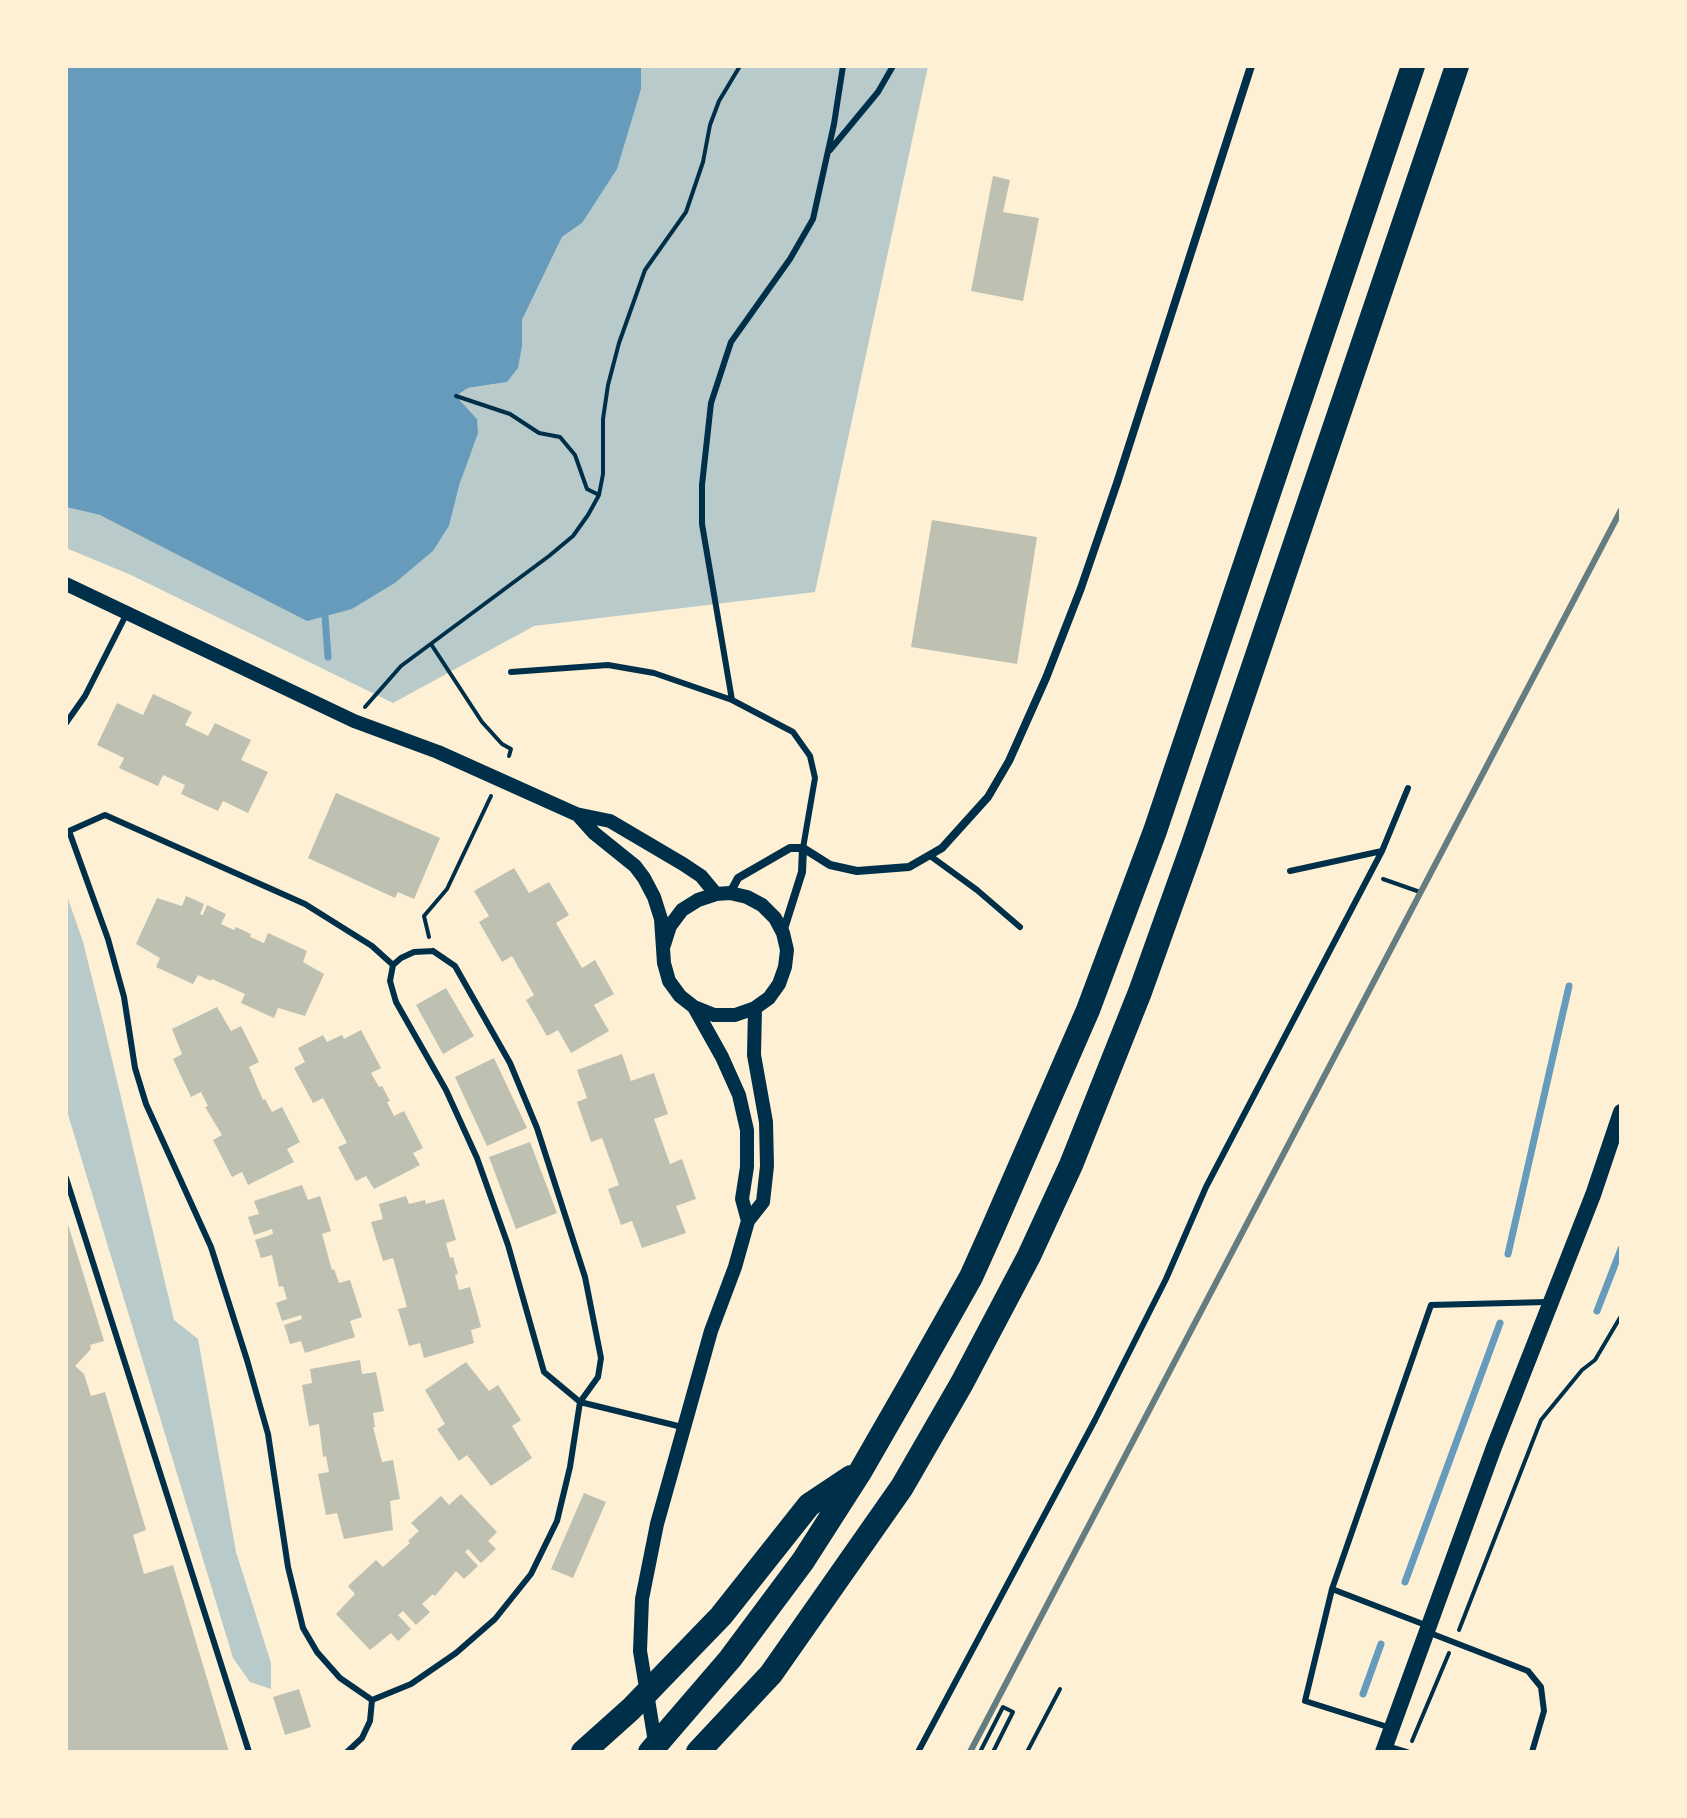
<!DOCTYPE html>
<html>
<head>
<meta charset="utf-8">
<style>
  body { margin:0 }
  #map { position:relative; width:1687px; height:1818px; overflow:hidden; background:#fdf0d5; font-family:"Archivo Narrow",sans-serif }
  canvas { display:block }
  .frame { position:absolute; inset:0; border:68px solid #fdf0d5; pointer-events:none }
</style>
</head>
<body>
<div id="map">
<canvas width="1687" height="1818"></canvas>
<div class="frame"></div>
</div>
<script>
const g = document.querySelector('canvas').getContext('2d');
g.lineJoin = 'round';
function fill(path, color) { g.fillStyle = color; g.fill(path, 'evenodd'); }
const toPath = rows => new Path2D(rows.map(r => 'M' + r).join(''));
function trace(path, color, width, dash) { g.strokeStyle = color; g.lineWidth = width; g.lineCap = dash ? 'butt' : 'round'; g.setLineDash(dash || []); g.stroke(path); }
fill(toPath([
  [641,66,928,66,815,592,534,626,393,703,131,575,66,548,66,507,100,515,352,609,395,583,433,551,449,526,477,419,456,396,468,388,507,382,522,346,522,320,562,237,582,223,641,89],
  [66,893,83,942,104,1026,174,1320,198,1339,236,1552,271,1663,271,1689,250,1682,233,1658,66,1108]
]), '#b9caca');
fill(toPath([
  [66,66,641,66,641,89,617,169,582,223,562,237,522,320,522,346,518,368,507,382,468,388,456,396,477,419,478,433,460,483,449,526,433,551,395,583,352,609,307,621,100,515,66,507]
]), '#669bbc');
trace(toPath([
  [325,616,328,657],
  [1508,1254,1569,986],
  [1597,1311,1621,1249],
  [1405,1582,1500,1323],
  [1363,1694,1381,1644]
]), '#669bbc', 7);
fill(toPath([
  [993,176,1010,180,1003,212,1039,218,1023,301,971,291],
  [932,520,1037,537,1017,664,911,647],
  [153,694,192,712,185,725,208,736,215,723,251,740,241,760,268,772,248,813,223,801,218,811,181,794,185,785,163,775,158,786,119,768,124,758,97,745,117,703,143,715],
  [336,793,440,838,414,899,398,892,395,898,308,858],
  [514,868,529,893,549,882,569,915,556,923,582,968,595,960,614,994,594,1005,609,1031,571,1053,558,1030,547,1036,526,1000,534,995,512,956,502,962,479,922,489,916,474,891],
  [186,896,204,904,200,914,203,915,207,905,226,914,221,924,234,930,236,927,251,934,250,937,264,943,268,933,307,951,303,962,324,974,305,1016,278,1008,274,1018,241,1003,245,994,212,979,211,981,198,975,193,984,156,967,160,958,136,944,157,898,182,906],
  [446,988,474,1036,443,1054,416,1005],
  [217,1007,231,1031,241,1026,259,1062,249,1067,263,1100,265,1099,272,1112,282,1107,300,1142,287,1149,294,1162,248,1185,242,1172,232,1177,213,1140,222,1135,205,1107,208,1106,201,1092,191,1097,173,1059,182,1054,172,1029],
  [361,1030,381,1068,371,1073,379,1087,382,1086,390,1101,387,1102,394,1116,404,1111,423,1148,413,1153,420,1165,374,1189,366,1176,356,1181,338,1147,347,1143,323,1098,313,1103,294,1068,305,1062,298,1048,323,1035,327,1042,342,1035,344,1039],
  [622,1054,631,1081,654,1073,668,1114,654,1119,670,1164,682,1159,696,1199,676,1206,686,1233,642,1248,632,1221,621,1225,608,1189,619,1185,602,1138,591,1142,577,1102,587,1098,577,1070],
  [494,1058,527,1128,487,1146,455,1077],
  [530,1142,557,1213,516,1229,489,1157],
  [302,1185,308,1200,320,1196,331,1231,322,1234,332,1270,334,1269,339,1283,350,1280,362,1317,350,1321,355,1337,305,1353,301,1341,290,1344,284,1325,302,1319,301,1315,282,1321,276,1303,287,1299,283,1286,279,1287,272,1255,261,1258,255,1240,273,1234,272,1229,254,1235,248,1217,259,1214,254,1201],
  [406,1196,409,1204,425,1200,426,1204,444,1199,456,1240,446,1243,450,1258,453,1257,458,1274,455,1275,459,1290,470,1287,481,1327,471,1330,474,1343,424,1358,420,1343,409,1346,398,1309,407,1307,393,1258,383,1261,371,1222,383,1219,379,1204],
  [66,1218,104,1341,90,1345,91,1349,75,1366,84,1374,91,1396,105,1392,146,1530,133,1535,144,1574,173,1565,229,1752,66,1752],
  [360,1360,362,1374,376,1372,384,1411,373,1413,375,1427,373,1427,382,1462,393,1460,400,1499,390,1501,393,1530,344,1539,337,1513,326,1515,318,1474,329,1472,326,1456,323,1457,319,1424,309,1426,302,1385,312,1383,310,1369],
  [466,1362,489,1391,498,1385,521,1420,512,1426,532,1458,491,1486,467,1455,459,1461,437,1429,445,1424,425,1390],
  [584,1493,606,1502,573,1578,551,1569],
  [461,1494,497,1532,488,1541,496,1549,481,1563,468,1549,465,1552,478,1566,464,1579,456,1571,435,1596,433,1594,422,1604,430,1612,416,1625,403,1611,398,1615,411,1629,398,1641,391,1633,370,1650,336,1614,355,1594,348,1586,376,1560,383,1567,410,1543,408,1541,419,1531,411,1523,441,1496,449,1505],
  [299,1689,311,1727,285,1735,273,1697]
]), '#bec0b2');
trace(toPath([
  [456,396,510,414,539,433,560,437,575,455,587,489,599,495],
  [431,644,482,722,502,744,511,749,509,756],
  [365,707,401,666,549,556,573,536,588,515,599,495,603,474,603,419,608,385,619,343,645,270,686,212,703,162,710,125,719,101,740,66],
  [1383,879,1420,892],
  [429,937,424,916,447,889,491,796],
  [1459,1630,1541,1420,1582,1370,1595,1360,1621,1316],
  [1412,1741,1449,1653],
  [980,1752,1003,1707,1013,1712,993,1752],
  [1027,1752,1060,1689]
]), '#003049', 4);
trace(toPath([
  [830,150,878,92,893,66],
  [511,672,608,665,654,673,732,700,793,732,810,756,815,778,803,848],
  [732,700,702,524,702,485,711,403,731,342,790,259,813,219,834,124,843,66],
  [66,723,85,696,126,615],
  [929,855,977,890,1020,927],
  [1290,871,1382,851],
  [433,951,455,966,510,1063,537,1128,585,1277,601,1358,598,1377,580,1402,544,1372,508,1245,477,1158,446,1090,396,1002,390,981,393,965,401,958,414,952,433,951],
  [393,965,372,946,305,904,105,815,69,831,108,939,124,997,135,1068,146,1104,211,1247,247,1360,268,1434,288,1567,303,1628,317,1652,340,1678,372,1700,411,1684,456,1653,495,1619,531,1574,557,1521,570,1467,580,1402,682,1427],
  [66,1178,249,1752],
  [1332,1589,1431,1305,1547,1302],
  [1430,1633,1528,1671,1541,1687,1544,1711,1532,1752],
  [1391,1728,1305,1701,1332,1589,1428,1626],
  [1387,1746,1407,1752],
  [347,1752,362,1738,370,1721,372,1700],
  [918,1752,1095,1420,1166,1279,1206,1187,1382,851,1408,788]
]), '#003049', 6);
trace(toPath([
  [730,893,738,878,790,848,803,848,830,865,857,871,909,867,942,848,988,797,1009,761,1046,678,1081,588,1117,483,1251,66],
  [783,932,802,872,803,848]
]), '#003049', 8);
trace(toPath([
  [66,584,354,721,438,752,576,814,610,821,683,864,701,876,716,894],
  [577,814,594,833,635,866,644,878,654,897,661,919,664,963,669,981,680,996,694,1007,714,1015,735,1015,755,1008,769,998,779,984,785,967,787,950,783,933,775,918,762,905,747,897,730,893,716,894,698,900,682,910,670,926,664,945],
  [694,1007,722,1057,739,1095,747,1130,747,1167,742,1199,748,1221],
  [656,1748,640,1651,642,1599,657,1524,711,1331,735,1267,748,1221,763,1202,767,1166,766,1122,754,1055,755,1008]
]), '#003049', 14);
trace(toPath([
  [1383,1752,1494,1447,1593,1195,1621,1112]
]), '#003049', 16);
trace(toPath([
  [583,1752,631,1709,721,1616,809,1505,851,1477],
  [650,1752,730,1659,803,1561,860,1472,914,1378,971,1277,993,1228,1088,1010,1155,831,1413,66],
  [698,1752,771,1674,902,1487,962,1383,1029,1256,1071,1165,1140,992,1193,844,1457,66]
]), '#003049', 24);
trace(toPath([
  [970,1752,1621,510]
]), '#657d81', 6);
</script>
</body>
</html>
